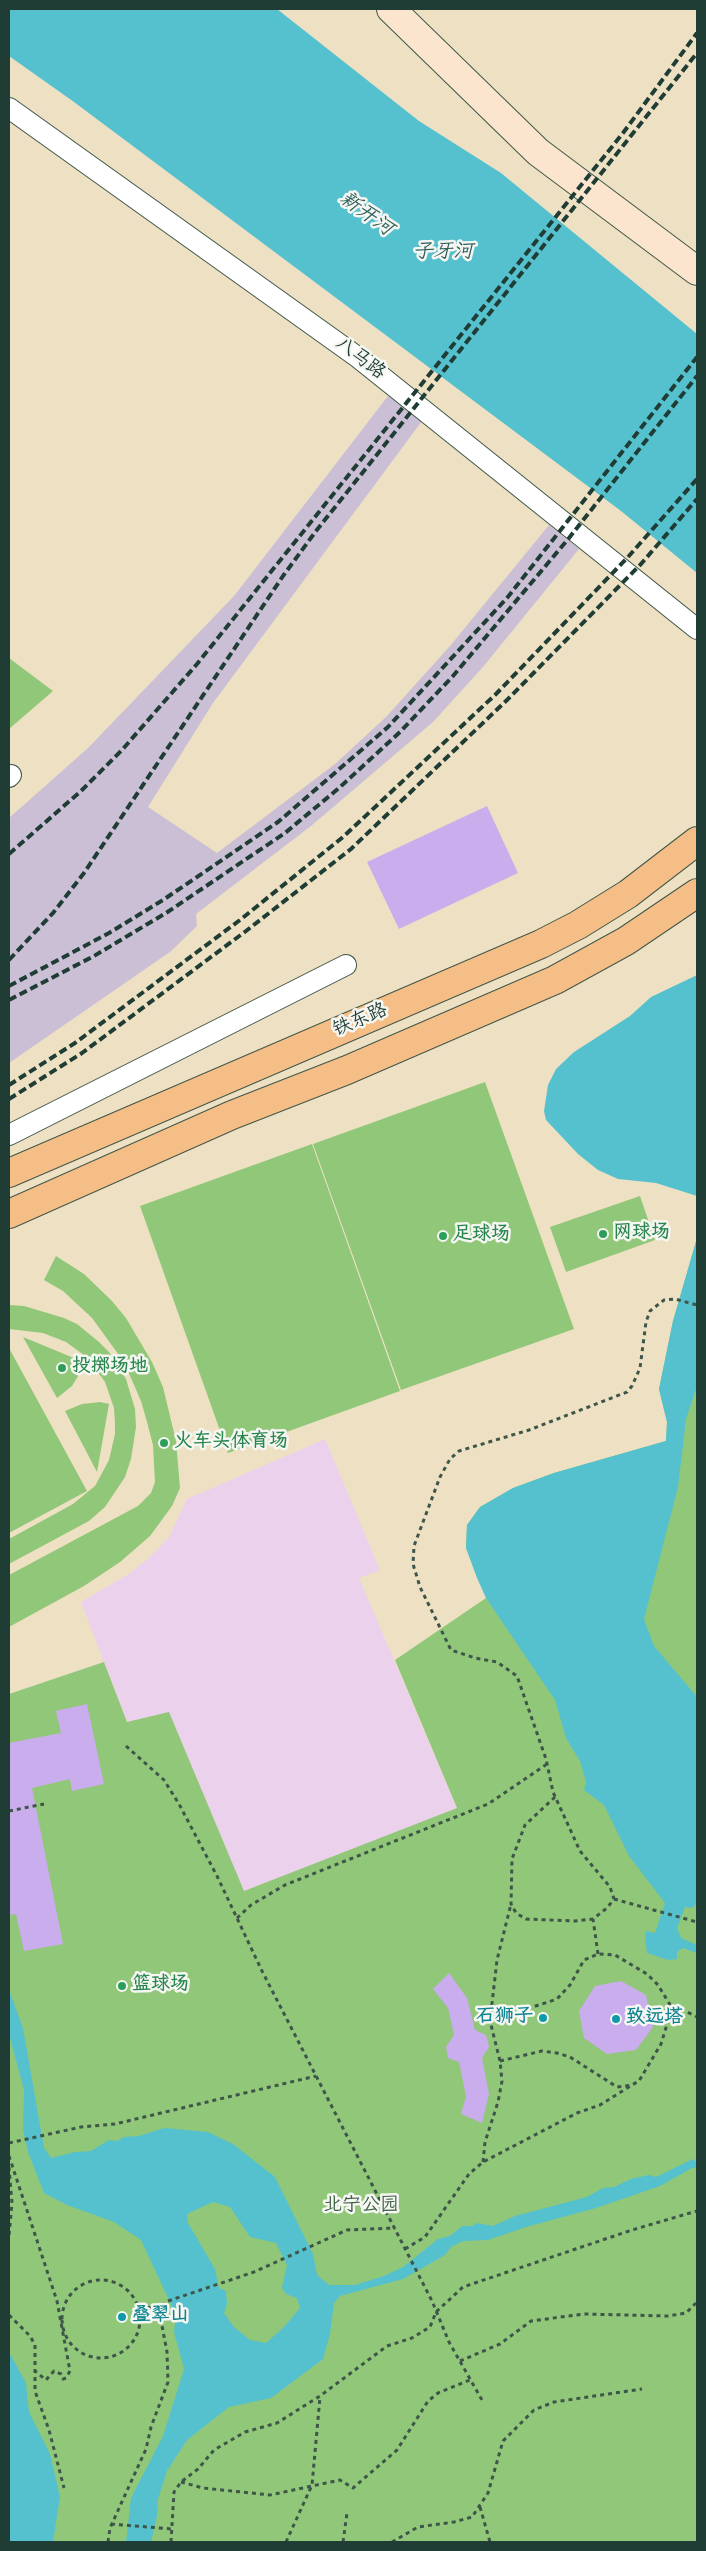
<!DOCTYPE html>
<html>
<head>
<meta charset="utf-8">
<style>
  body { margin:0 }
  #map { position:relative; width:706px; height:2551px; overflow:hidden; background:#eee1c3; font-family:Dekko,sans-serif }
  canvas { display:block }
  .frame { position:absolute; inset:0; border:10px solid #1f3d34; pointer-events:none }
</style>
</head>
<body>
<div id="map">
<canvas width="706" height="2551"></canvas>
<div class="frame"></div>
</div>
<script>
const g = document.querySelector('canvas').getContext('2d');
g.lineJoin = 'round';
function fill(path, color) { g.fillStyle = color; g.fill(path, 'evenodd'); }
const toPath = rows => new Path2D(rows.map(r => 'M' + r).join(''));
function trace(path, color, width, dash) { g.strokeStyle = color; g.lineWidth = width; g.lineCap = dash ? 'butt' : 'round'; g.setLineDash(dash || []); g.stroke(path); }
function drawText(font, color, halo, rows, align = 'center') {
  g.font = font + ' Dekko,"LXGW WenKai TC",sans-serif'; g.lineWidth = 5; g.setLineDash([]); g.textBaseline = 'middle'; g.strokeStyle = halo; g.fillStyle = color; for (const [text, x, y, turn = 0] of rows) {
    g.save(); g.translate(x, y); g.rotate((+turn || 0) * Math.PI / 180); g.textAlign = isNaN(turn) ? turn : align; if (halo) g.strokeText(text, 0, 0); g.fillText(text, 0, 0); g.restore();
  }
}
fill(toPath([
  [325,1439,380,1570,359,1578,457,1808,244,1892,169,1713,127,1722,81,1602,130,1573,149,1558,169,1537,187,1499]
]), '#ebd1ec');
fill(toPath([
  [388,396,422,421,213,703,148,807,217,853,335,764,386,717,450,646,549,525,579,549,483,667,433,722,311,826,196,914,197,926,170,952,9,1063,9,818,88,748,234,596]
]), '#cbbfd6');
fill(toPath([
  [9,658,53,691,9,729],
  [485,1082,574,1329,401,1390,313,1144],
  [312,1144,400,1391,228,1453,140,1206],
  [640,1196,655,1240,566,1272,550,1227],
  [697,1238,697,2542,9,2542,9,1694,104,1662,127,1722,169,1712,244,1891,457,1808,395,1660,486,1598,466,1548,467,1525,480,1507,513,1488,554,1473,666,1441,667,1422,659,1389,673,1321],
  [56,1256,84,1274,112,1301,126,1318,152,1362,163,1387,176,1441,180,1488,172,1506,150,1536,120,1562,84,1586,9,1627,9,1575,138,1506,151,1493,155,1482,153,1445,147,1422,141,1401,124,1362,92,1318,63,1291,44,1280],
  [9,1305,24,1306,64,1318,77,1324,99,1342,109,1352,126,1379,135,1409,136,1427,131,1459,125,1477,105,1507,89,1521,9,1564,9,1539,73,1504,95,1486,109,1460,115,1434,115,1423,114,1408,105,1382,88,1358,66,1342,43,1333,9,1329],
  [23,1337,86,1363,72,1386,57,1398],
  [9,1348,87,1491,9,1533],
  [100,1402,109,1404,97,1472,65,1411,82,1404]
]), '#91c779');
fill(toPath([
  [9,9,277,9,419,121,501,173,697,334,697,573,621,511,74,102,9,56],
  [697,975,697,1196,656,1183,618,1179,598,1170,578,1154,546,1120,544,1111,548,1085,556,1069,574,1052,630,1016,651,997],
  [697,1238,697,1386,686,1419,678,1487,644,1619,654,1646,697,1697,697,1903,692,1908,685,1907,677,1928,681,1938,697,1945,697,1953,683,1948,677,1952,677,1959,668,1960,647,1953,645,1935,646,1931,655,1933,665,1903,629,1856,604,1805,584,1790,586,1782,580,1761,566,1738,555,1700,486,1598,477,1578,466,1548,467,1525,480,1507,513,1488,554,1473,666,1441,667,1422,659,1389,673,1321],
  [9,1990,23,2028,44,2148,51,2158,75,2152,91,2151,109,2140,117,2141,124,2137,139,2136,164,2128,208,2132,233,2144,275,2177,313,2254,317,2275,329,2285,355,2285,384,2276,403,2267,438,2239,450,2236,462,2226,473,2226,476,2223,493,2226,515,2216,587,2197,603,2188,614,2187,631,2179,649,2175,656,2177,693,2159,697,2162,697,2168,692,2168,660,2186,596,2208,526,2227,488,2240,463,2241,451,2247,445,2255,403,2279,340,2296,334,2303,330,2334,323,2359,271,2398,229,2407,187,2440,167,2471,158,2499,157,2516,151,2542,126,2542,131,2498,163,2436,184,2369,174,2332,176,2315,141,2240,114,2222,67,2205,44,2193,28,2152,23,2130,24,2090,9,2034],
  [213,2202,230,2207,250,2237,276,2243,287,2265,282,2288,286,2294,297,2298,300,2308,284,2327,266,2343,250,2340,234,2327,224,2313,227,2304,226,2291,219,2288,215,2269,188,2223,187,2214],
  [9,2352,26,2383,29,2412,50,2454,60,2497,53,2542,9,2542]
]), '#55c1cf');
fill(toPath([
  [487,806,518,873,399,929,367,862],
  [87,1704,104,1784,72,1791,70,1779,32,1788,63,1944,24,1951,16,1914,9,1915,9,1743,61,1733,56,1711],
  [449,1973,467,1998,475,2030,486,2035,489,2047,482,2058,489,2094,482,2123,461,2114,466,2096,459,2062,448,2058,446,2047,454,2035,448,2008,433,1989],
  [621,1981,646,1995,653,2027,636,2050,607,2054,584,2038,579,2011,595,1986]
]), '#caadec');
const street = toPath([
  [9,108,356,356,697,629],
  [9,777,11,775],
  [9,1135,346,965]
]);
const secondary = toPath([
  [391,9,538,152,697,271]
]);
const highway = toPath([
  [9,1173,541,944,578,925,628,894,697,841],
  [9,1214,232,1115,347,1070,555,980,626,941,697,893]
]);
trace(street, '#3e5649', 22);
trace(secondary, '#3e5649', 30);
trace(highway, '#3e5649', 30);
trace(toPath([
  [126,1746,164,1780,179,1804,217,1876,262,1971,432,2301,449,2342,482,2400],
  [555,1797,525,1825,512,1859,511,1904,516,1913,526,1919,575,1921,593,1919],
  [9,1811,44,1804],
  [614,1899,697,1922],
  [237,1918,251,1905,285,1885,488,1804,547,1764],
  [598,1954,593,1919,607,1908,614,1899,610,1887,580,1851,553,1792,546,1759,517,1676,497,1662,475,1658,451,1650,420,1587,413,1564,414,1546,440,1477,450,1459,459,1451,529,1430,627,1392,632,1386,640,1368,646,1322,650,1311,664,1300,675,1299,697,1305],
  [490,2021,497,1960,511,1904],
  [500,2061,542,2051,557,2053,570,2057,617,2087,632,2085,639,2081,661,2044,672,2008],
  [9,2143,81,2127,115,2124,316,2076],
  [9,2156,57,2301,70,2371,66,2378,63,2379,61,2374,54,2371,46,2380,35,2371],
  [483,2162,485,2142,498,2102,502,2081,500,2061,490,2021,557,1999,570,1985,584,1960,598,1954,615,1955,647,1974,658,1985,672,2008,679,2008,697,2017],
  [9,2167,12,2203,9,2236],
  [405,2249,425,2237,469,2174,483,2162,577,2113,600,2105,632,2085],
  '62 2319a39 39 0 1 1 78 0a39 39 0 1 1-78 0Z',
  [168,2301,254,2272,347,2230,395,2228],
  [140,2310,151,2307],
  [9,2315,30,2336,35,2345,35,2391,49,2430,64,2488],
  [460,2361,500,2344,531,2321,584,2314,668,2316,686,2313,697,2302],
  [181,2482,203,2488,270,2495,340,2480,353,2488,397,2450,428,2401,438,2393,470,2380],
  [480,2507,490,2542],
  [111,2524,172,2529],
  [108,2542,110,2528,146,2449,151,2427,168,2382,167,2352,159,2310],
  [171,2542,174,2492,181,2482,198,2469,214,2450,245,2432,277,2423,320,2396,387,2346,412,2338,430,2327,436,2312,463,2287,632,2230,697,2211],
  [286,2542,312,2485,320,2397],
  [343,2542,347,2513],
  [392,2542,418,2527,454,2522,472,2517,488,2493,503,2441,534,2410,554,2402,642,2389]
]), '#3e5649', 3, [4, 4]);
trace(street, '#fff', 20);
trace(secondary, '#fbe5cf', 28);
trace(highway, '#f6be87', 28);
trace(toPath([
  [9,854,81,791,122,750,197,664,623,133,697,33],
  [9,960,53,913,84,873,283,576,316,531,697,53],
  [9,986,109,933,163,900,278,822,388,727,507,598,697,357],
  [9,1000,94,956,166,913,285,833,339,788,400,732,453,676,569,538,697,376],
  [9,1085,75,1043,240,920,343,837,496,694,628,557,697,479],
  [9,1099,82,1053,246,931,351,849,507,700,641,564,697,499]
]), '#1f3d34', 4, [8, 4]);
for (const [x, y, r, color] of [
  [603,1234,5,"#2e9e5b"],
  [443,1236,5,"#2e9e5b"],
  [62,1368,5,"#2e9e5b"],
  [164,1443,5,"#2e9e5b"],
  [122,1986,5,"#2e9e5b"],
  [543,2018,5,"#0f9aa8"],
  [616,2019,5,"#0f9aa8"],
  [122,2317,5,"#0f9aa8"]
]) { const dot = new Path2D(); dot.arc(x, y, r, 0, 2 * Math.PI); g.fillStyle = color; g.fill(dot); trace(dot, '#f6f6f2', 2); }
drawText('19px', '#1f3d34', '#f6f6f2', [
  ["八马路",359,360,37],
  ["铁东路",361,1022,-23]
]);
drawText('bold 19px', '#27864d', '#f6f6f2', [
  ["网球场",613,1234],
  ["足球场",453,1236],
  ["投掷场地",72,1368],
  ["火车头体育场",174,1443],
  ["篮球场",132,1986]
], 'left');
drawText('bold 19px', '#0d838f', '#f6f6f2', [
  ["石狮子",533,2018,"right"],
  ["致远塔",626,2019],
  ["叠翠山",132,2317]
], 'left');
drawText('19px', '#3c6045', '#f6f6f2', [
  ["北宁公园",361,2207]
]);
drawText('italic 20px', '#2c5e5b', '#f6f6f2', [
  ["新开河",365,216,36],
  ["子牙河",443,254]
]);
</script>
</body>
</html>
